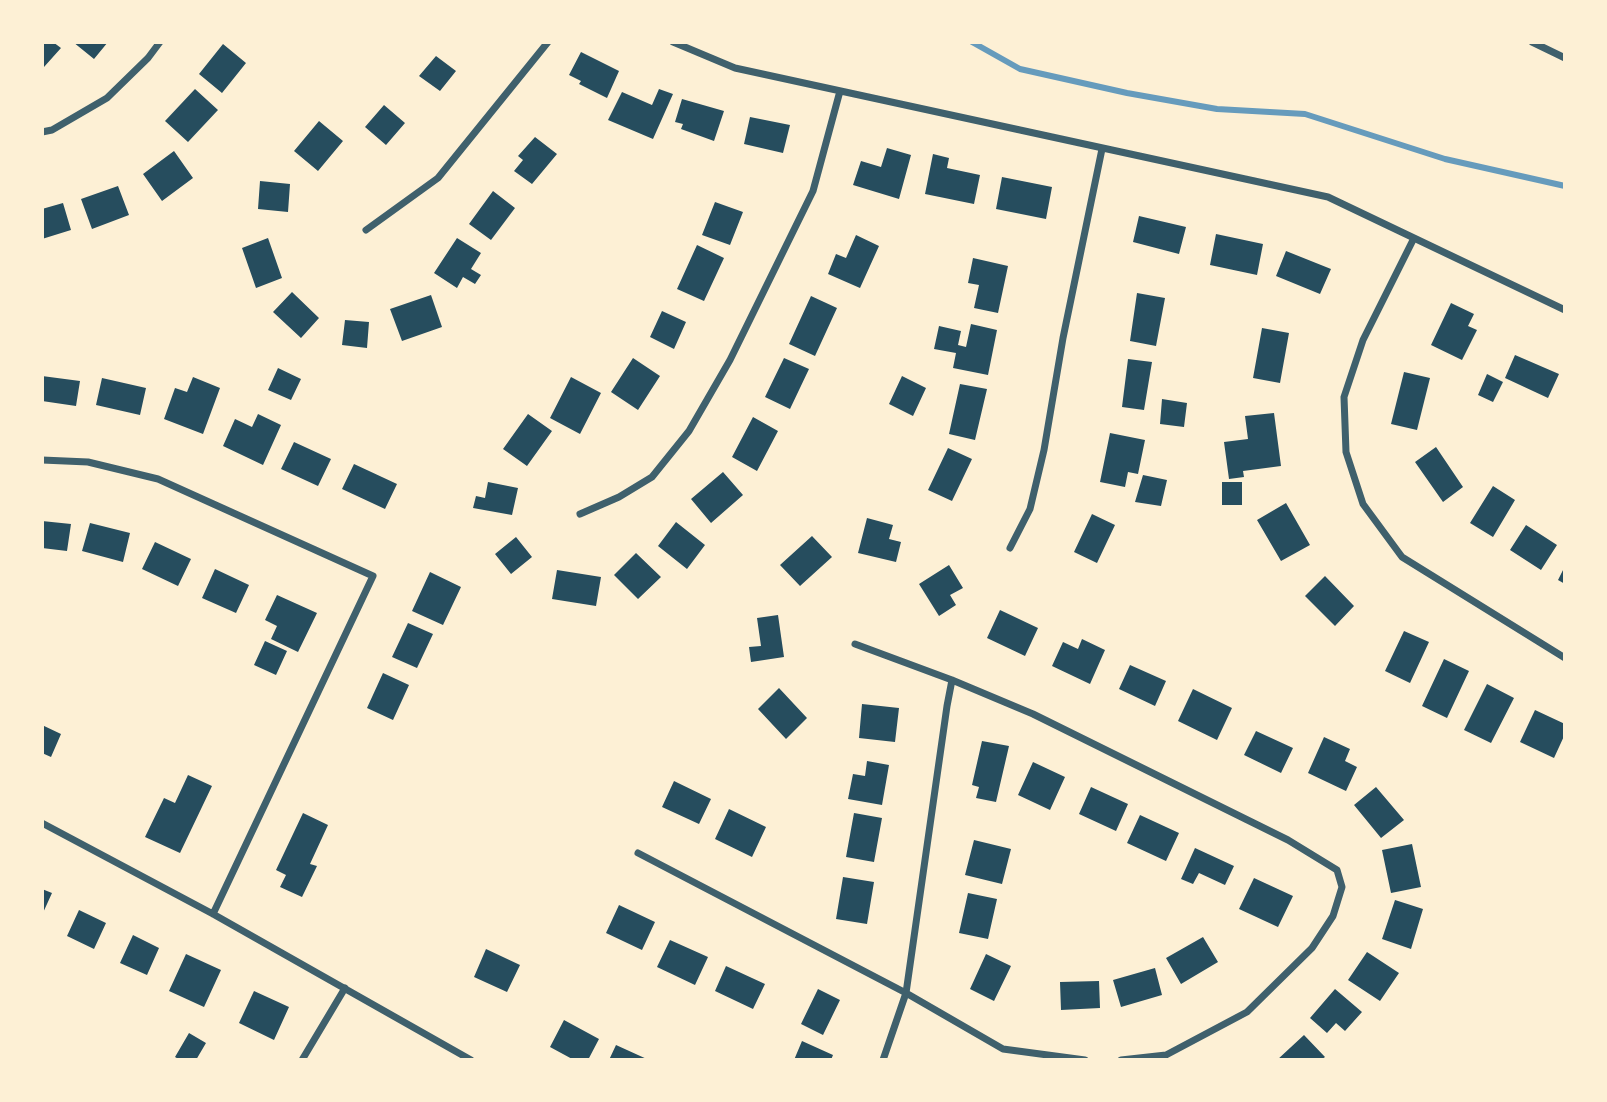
<!DOCTYPE html>
<html>
<head>
<meta charset="utf-8">
<style>
  body { margin:0 }
  #map { position:relative; width:1607px; height:1102px; overflow:hidden; background:#fdf0d5; font-family:"Golos Text",sans-serif }
  canvas { display:block }
  .frame { position:absolute; inset:0; border:44px solid #fdf0d5; pointer-events:none }
</style>
</head>
<body>
<div id="map">
<canvas width="1607" height="1102"></canvas>
<div class="frame"></div>
</div>
<script>
const g = document.querySelector('canvas').getContext('2d');
g.lineJoin = 'round';
const toPath = rows => new Path2D(rows.map(r => 'M' + r).join(''));
function trace(path, color, width, dash) { g.strokeStyle = color; g.lineWidth = width; g.lineCap = dash ? 'butt' : 'round'; g.setLineDash(dash || []); g.stroke(path); }
function fill(path, color) { g.fillStyle = color; g.fill(path, 'evenodd'); }
trace(toPath([
  [972,42,1020,69,1127,93,1217,109,1305,114,1445,159,1565,186]
]), '#669bbc', 6);
fill(toPath([
  [42,42,53,42,61,48,44,67,42,65],
  [73,42,108,42,94,59],
  [223,44,246,63,222,93,199,74],
  [581,52,619,71,607,98,579,84,581,81,569,75],
  [436,56,456,71,440,91,419,76],
  [195,89,218,110,188,142,165,121],
  [659,89,673,94,653,139,608,120,622,92,652,105],
  [682,99,724,111,714,141,681,129,683,124,675,122],
  [384,105,405,123,386,145,365,127],
  [750,117,790,125,783,153,744,144],
  [319,121,343,141,318,171,294,151],
  [535,137,557,154,532,184,514,171,523,160,518,156],
  [887,148,911,155,899,199,853,185,861,161,881,167],
  [174,151,193,178,162,201,143,174],
  [933,154,949,158,947,168,980,175,974,204,925,194],
  [1002,177,1052,187,1046,219,996,209],
  [260,181,290,184,288,212,258,209],
  [118,186,129,215,92,229,81,199],
  [493,191,515,208,491,240,469,224],
  [715,202,743,212,730,245,702,235],
  [63,203,71,230,42,239,42,209],
  [1139,216,1186,227,1179,254,1133,242],
  [1216,234,1263,244,1257,275,1210,265],
  [856,235,879,246,860,288,828,274,836,254,846,258],
  [268,238,282,278,256,288,242,248],
  [457,238,481,253,471,269,481,275,475,284,463,277,457,288,434,273],
  [697,245,724,258,704,301,677,289],
  [1286,251,1331,269,1320,294,1276,276],
  [973,258,1008,266,998,313,974,308,979,285,968,283],
  [292,292,319,318,301,338,273,312],
  [1137,293,1165,298,1156,346,1130,341],
  [431,295,442,327,402,341,390,309],
  [811,296,837,308,815,356,789,344],
  [1451,303,1474,314,1468,326,1477,330,1462,360,1431,345],
  [662,311,686,322,674,349,650,337],
  [345,320,369,322,367,348,342,345],
  [971,324,997,330,988,375,953,368,956,353,934,349,939,326,961,331,958,345,966,347],
  [1262,328,1289,333,1280,383,1253,378],
  [1515,355,1559,374,1548,398,1505,378],
  [633,358,660,376,638,410,611,392],
  [784,358,809,369,790,409,765,397],
  [1128,359,1152,362,1144,410,1122,407],
  [278,368,301,379,291,400,268,390],
  [1404,372,1430,378,1417,430,1391,424],
  [1487,374,1503,382,1493,402,1478,395],
  [42,376,80,381,76,406,42,401],
  [902,376,926,388,913,416,889,404],
  [193,377,220,388,203,434,164,419,175,388,187,392],
  [571,377,601,393,580,434,550,418],
  [102,378,146,388,140,415,96,405],
  [960,384,987,389,975,440,949,434],
  [1162,399,1187,403,1184,427,1160,424],
  [1274,413,1281,466,1243,471,1244,477,1229,479,1224,442,1248,439,1245,416],
  [258,414,281,425,263,465,223,446,235,419,252,427],
  [528,414,552,431,527,466,503,449],
  [753,417,778,431,757,471,732,457],
  [1110,433,1145,440,1138,474,1128,472,1125,487,1100,482],
  [294,442,331,459,318,486,281,469],
  [1436,447,1463,487,1443,502,1415,462],
  [948,448,972,459,952,501,928,490],
  [354,464,397,484,385,509,342,489],
  [723,472,743,495,711,523,691,499],
  [1143,475,1167,480,1161,506,1135,502],
  [488,482,518,488,512,515,473,508,476,496,485,498],
  [1222,482,1242,482,1242,505,1222,505],
  [1493,486,1515,500,1493,537,1470,523],
  [1286,503,1310,545,1281,561,1257,520],
  [1092,514,1115,525,1097,563,1074,552],
  [867,518,893,525,889,539,901,542,896,562,858,553],
  [42,521,71,524,67,551,42,548],
  [676,522,705,545,687,569,658,546],
  [90,523,130,533,123,562,82,551],
  [1526,525,1557,545,1541,570,1510,550],
  [812,536,832,557,800,586,780,565],
  [516,537,532,557,511,574,495,554],
  [155,542,191,559,178,586,142,569],
  [636,553,661,577,638,599,614,575],
  [949,565,963,588,950,595,956,605,939,616,919,584],
  [1565,566,1565,584,1558,580],
  [215,569,249,585,236,613,202,598],
  [557,570,601,577,596,606,552,599],
  [430,572,461,587,443,625,412,611],
  [1325,576,1354,606,1335,626,1305,596],
  [277,595,317,613,298,652,271,639,277,626,265,620],
  [1000,610,1038,628,1025,656,987,638],
  [778,615,784,657,751,662,749,647,761,646,757,618],
  [408,623,433,634,417,668,392,657],
  [1404,631,1429,642,1410,683,1385,671],
  [1082,639,1105,650,1090,684,1052,666,1063,642,1078,649],
  [265,641,287,651,276,675,254,665],
  [1444,659,1469,671,1447,718,1422,706],
  [1130,665,1166,681,1155,706,1119,689],
  [383,673,409,685,393,720,367,708],
  [1487,684,1514,698,1491,743,1464,730],
  [779,688,807,718,786,739,758,709],
  [1193,689,1232,708,1217,740,1178,721],
  [862,704,899,708,895,742,859,738],
  [1535,710,1565,724,1565,734,1554,758,1520,742],
  [42,725,61,734,51,757,42,753],
  [1256,731,1293,748,1281,773,1244,755],
  [1324,737,1350,749,1345,761,1357,767,1346,791,1308,773],
  [982,741,1009,746,996,802,976,798,979,787,972,785],
  [867,761,889,765,882,805,848,799,853,774,865,776],
  [1033,762,1065,777,1050,810,1018,795],
  [188,775,212,786,180,853,145,837,164,798,175,803],
  [674,781,711,799,699,824,662,807],
  [1091,787,1128,804,1116,831,1079,814],
  [1376,787,1404,820,1381,838,1354,805],
  [729,809,766,827,752,857,715,839],
  [303,813,328,825,310,864,317,866,302,897,280,887,286,875,276,870],
  [854,813,882,818,874,862,846,857],
  [1140,815,1179,833,1166,861,1127,843],
  [974,840,1011,849,1002,884,965,875],
  [1412,844,1421,887,1391,893,1382,850],
  [1195,848,1234,866,1225,885,1199,873,1193,884,1181,879],
  [843,877,874,882,867,924,836,919],
  [1254,878,1293,896,1278,927,1239,909],
  [42,889,52,893,42,915],
  [968,893,997,899,988,939,959,933],
  [1395,900,1423,909,1411,949,1382,939],
  [619,905,655,922,642,950,606,933],
  [79,910,106,923,94,949,67,936],
  [133,935,159,948,147,975,120,963],
  [1203,937,1218,962,1181,984,1166,958],
  [670,940,708,957,695,985,657,967],
  [486,949,520,965,507,992,474,977],
  [1367,952,1399,973,1380,1001,1348,980],
  [186,954,221,970,204,1007,169,991],
  [986,954,1011,966,994,1001,970,989],
  [726,966,765,984,753,1009,715,991],
  [1155,968,1162,995,1121,1007,1113,980],
  [1099,981,1100,1008,1061,1010,1060,982],
  [818,989,840,1000,823,1035,801,1024],
  [1335,989,1362,1012,1345,1031,1336,1023,1327,1033,1310,1018],
  [254,991,289,1007,274,1040,239,1023],
  [564,1020,599,1039,588,1060,574,1060,550,1047],
  [189,1033,206,1043,196,1060,180,1060,175,1057],
  [1304,1035,1325,1057,1321,1060,1277,1060],
  [802,1041,833,1055,831,1060,794,1060],
  [616,1045,649,1060,609,1060]
]), '#264d5e');
trace(toPath([
  [673,42,735,68,1328,197,1565,310],
  [1532,42,1565,58],
  [42,132,52,130,107,98,148,58,160,42],
  [366,230,438,178,548,42],
  [1414,238,1363,340,1344,397,1346,452,1363,504,1402,557,1565,658],
  [42,460,88,462,158,479,373,576,213,914],
  [580,514,619,497,652,477,689,431,730,360,813,191,840,91],
  [1010,548,1030,509,1044,450,1063,338,1102,149],
  [855,644,952,680,1033,714,1288,840,1337,870,1342,887,1333,916,1312,948,1247,1012,1166,1055,1121,1060],
  [42,823,213,914,471,1060],
  [638,853,906,993,1003,1049,1085,1060],
  [302,1060,345,988],
  [883,1060,906,993,947,706,952,680]
]), '#3f606c', 7);
</script>
</body>
</html>
